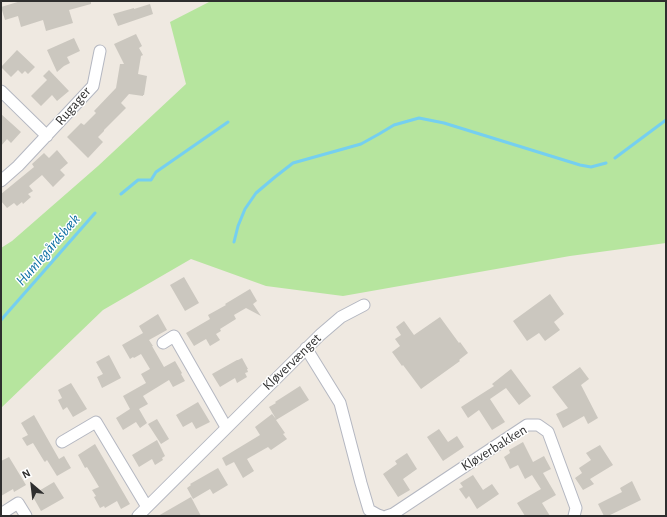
<!DOCTYPE html>
<html>
<head>
<meta charset="utf-8">
<style>
  body { margin:0 }
  #map { position:relative; width:667px; height:517px; overflow:hidden; background:#efe9e1; font-family:"Alegreya Sans",sans-serif }
  canvas { display:block }
  .frame { position:absolute; inset:0; border:2px solid #2e2e2e; pointer-events:none }
  .north { position:absolute; left:12px; top:465px; width:40px; height:40px; -webkit-text-stroke:3px #fff; paint-order:stroke; rotate:332deg; font-size:11px; font-weight:700; line-height:16px; text-align:center; color:#2e2e2e }
  .north::after { content:''; display:block; margin:auto; width:14px; height:18px; background:#2e2e2e; clip-path:polygon(50% 0,100% 100%,50% 72%,0 100%) }
</style>
</head>
<body>
<div id="map">
<canvas width="667" height="517"></canvas>
<div class="frame"></div>
<div class="north">N</div>
</div>
<script>
const g = document.querySelector('canvas').getContext('2d');
g.lineJoin = 'round';
function fill(path, color) { g.fillStyle = color; g.fill(path, 'evenodd'); }
const toPath = rows => new Path2D(rows.map(r => 'M' + r).join(''));
function trace(path, color, width, dash) { g.strokeStyle = color; g.lineWidth = width; g.lineCap = dash ? 'butt' : 'round'; g.setLineDash(dash || []); g.stroke(path); }
function drawText(font, color, halo, rows, align = 'center') {
  g.font = font + ' "Alegreya Sans",sans-serif'; g.lineWidth = 3; g.setLineDash([]); g.textBaseline = 'middle'; g.strokeStyle = halo; g.fillStyle = color; for (const [text, x, y, turn = 0] of rows) {
    g.save(); g.translate(x, y); g.rotate((+turn || 0) * Math.PI / 180); g.textAlign = isNaN(turn) ? turn : align; if (halo) g.strokeText(text, 0, 0); g.fillText(text, 0, 0); g.restore();
  }
}
fill(toPath([
  [209,1,666,1,666,243,570,256,343,296,266,286,191,259,103,310,1,408,1,248,12,241,98,166,186,84,170,22,209,2]
]), '#b6e59e');
trace(toPath([
  [615,158,666,120],
  [121,194,138,180,151,180,156,172,228,122],
  [234,242,238,226,245,209,256,193,275,177,293,163,361,144,379,134,394,125,419,118,444,123,580,165,591,167,606,163],
  [1,320,95,213]
]), '#75cff0', 3);
fill(toPath([
  [21,1,91,1,91,4,69,10,73,23,46,31,43,20,21,27,18,16,5,20,1,7],
  [150,4,153,14,118,26,113,14,134,8,134,9],
  [136,34,142,46,139,48,143,55,141,56,138,74,147,76,144,95,143,95,143,96,129,94,121,103,126,108,104,130,104,131,98,137,103,142,88,158,67,137,81,123,84,125,96,113,94,111,116,88,120,64,124,64,114,44],
  [74,38,80,51,67,57,70,63,64,66,57,72,47,50],
  [17,50,35,67,28,74,25,71,22,74,18,70,11,77,1,67],
  [49,70,69,91,57,101,52,95,41,106,31,96,47,80,43,76],
  [1,114,21,132,11,143,7,139,1,146],
  [57,150,68,163,60,170,65,175,53,187,42,175,29,186,33,191,28,194,31,197,23,204,22,202,17,206,14,203,7,208,1,201,1,194,34,167,32,164,44,153,49,158],
  [184,277,199,303,185,311,170,285],
  [250,289,257,301,253,304,261,316,246,308,234,315,236,319,220,329,221,331,216,334,220,340,210,346,206,339,194,346,186,333,210,319,208,315,226,305,225,304],
  [550,294,564,314,554,322,560,330,545,341,539,333,527,341,513,321],
  [158,314,167,330,149,340,153,346,152,346,164,367,175,361,182,373,181,374,185,381,173,387,169,380,143,396,148,404,139,409,147,423,140,428,136,422,123,430,116,418,130,409,123,396,146,383,141,374,150,369,141,354,134,358,133,357,130,359,122,345,143,333,139,326],
  [440,317,459,343,460,342,468,353,459,360,460,361,421,389,403,365,402,366,392,352,400,346,395,339,401,335,396,327,404,321,414,335],
  [109,355,121,378,102,388,97,377,103,374,96,362],
  [242,358,248,369,247,369,248,372,245,373,247,377,237,383,235,378,220,387,212,374,237,360,238,360],
  [580,367,589,379,581,385,598,418,588,424,584,416,563,428,556,414,568,408,552,387],
  [511,369,531,396,519,405,506,388,490,399,505,422,492,430,479,410,468,418,461,407,494,386,492,384],
  [71,383,87,409,73,417,67,407,63,410,58,400,62,398,58,390],
  [300,386,309,400,276,420,285,433,283,434,287,439,271,450,268,447,247,459,254,471,243,478,234,462,226,466,222,458,260,435,255,427,272,414,276,419,269,407,276,403,275,402],
  [198,402,210,422,196,429,192,422,183,427,176,415],
  [34,415,59,459,64,456,71,468,57,476,47,460,45,462,44,461,33,443,27,446,22,438,28,435,21,423],
  [157,419,169,439,161,444,148,424],
  [439,429,448,442,457,436,464,447,443,461,427,437],
  [157,440,165,456,162,458,163,460,155,465,152,459,139,467,132,455],
  [523,442,533,462,544,456,551,469,543,473,556,495,542,503,550,516,525,516,517,503,541,489,532,475,525,479,518,465,510,469,504,457,510,453,509,450],
  [95,444,130,504,121,509,117,501,105,508,104,506,100,508,94,497,96,496,92,490,99,487,87,467,85,468,78,455],
  [600,445,613,465,590,479,594,484,583,490,575,478,582,473,579,468,591,460,586,453],
  [407,453,417,469,403,479,410,490,398,497,383,474,397,464,395,461],
  [9,457,26,485,14,492,13,489,1,496,1,461],
  [218,468,228,485,213,494,210,489,193,499,187,488,191,485,190,484],
  [473,475,483,490,492,484,499,494,477,509,469,496,466,499,459,489,463,487,460,483],
  [632,481,641,500,608,516,604,516,598,504,622,492,620,488],
  [54,482,64,498,41,511,32,495],
  [191,497,201,516,158,516]
]), '#cbc7bf');
const minor = toPath([
  [1,91,47,136],
  [1,181,18,166,93,86,100,51],
  [163,343,174,336,226,427],
  [306,348,340,403,361,483,369,510,378,515,381,516],
  [62,442,96,422,147,507],
  [1,514,18,503,26,516],
  [138,516,320,335,341,317,364,305],
  [387,516,393,514,527,425,538,425,548,432,576,508,574,516]
]);
trace(minor, '#b4b7c1', 13);
trace(minor, '#fff', 11);
drawText('14px', '#2e2e2e', '#fff', [
  ["Rugager",73,106,-49],
  ["Kløvervænget",292,362,-44],
  ["Kløverbakken",494,448,-32]
]);
drawText('italic 15px', '#0d6fa3', '#fff', [
  ["Humlegårdsbæk",48,250,-49]
]);
</script>
</body>
</html>
